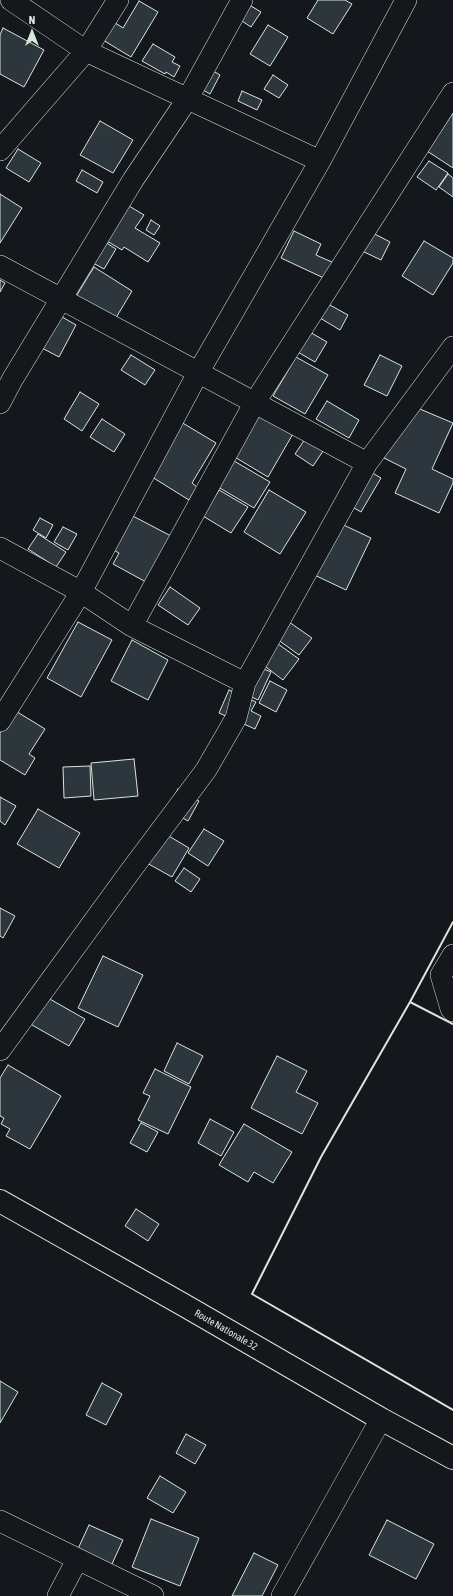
<!DOCTYPE html>
<html>
<head>
<meta charset="utf-8">
<style>
  body { margin:0 }
  #map { position:relative; width:453px; height:1596px; overflow:hidden; background:#14181c; font-family:"Asap Condensed",sans-serif }
  canvas { display:block }
  .north { position:absolute; left:12px; top:12px; width:40px; height:40px; -webkit-text-stroke:3px #14181c; paint-order:stroke; rotate:0deg; font-size:11px; font-weight:700; line-height:16px; text-align:center; color:#d8e6dc }
  .north::after { content:''; display:block; margin:auto; width:14px; height:18px; background:#d8e6dc; clip-path:polygon(50% 0,100% 100%,50% 72%,0 100%) }
</style>
</head>
<body>
<div id="map">
<canvas width="453" height="1596"></canvas>
<div class="north">N</div>
</div>
<script>
const g = document.querySelector('canvas').getContext('2d');
g.lineJoin = 'round';
function fill(path, color) { g.fillStyle = color; g.fill(path, 'evenodd'); }
const toPath = rows => new Path2D(rows.map(r => 'M' + r).join(''));
function trace(path, color, width, dash) { g.strokeStyle = color; g.lineWidth = width; g.lineCap = dash ? 'butt' : 'round'; g.setLineDash(dash || []); g.stroke(path); }
function drawText(font, color, halo, rows, align = 'center') {
  g.font = font + ' "Asap Condensed",sans-serif'; g.lineWidth = 3; g.setLineDash([]); g.textBaseline = 'middle'; g.strokeStyle = halo; g.fillStyle = color; for (const [text, x, y, turn = 0] of rows) {
    g.save(); g.translate(x, y); g.rotate((+turn || 0) * Math.PI / 180); g.textAlign = isNaN(turn) ? turn : align; if (halo) g.strokeText(text, 0, 0); g.fillText(text, 0, 0); g.restore();
  }
}
const building = toPath([
  [318,0,345,0,352,4,333,34,307,18,318,0],
  [139,1,158,12,131,57,98,37,109,19,123,28,139,1],
  [246,3,261,12,251,27,236,17,246,3],
  [268,25,288,37,270,66,250,54,268,25],
  [3,28,44,50,24,87,0,74,0,35,3,28],
  [153,44,175,57,172,62,180,66,174,77,166,72,165,74,142,61,153,44],
  [208,68,220,75,210,94,198,87,208,68],
  [273,75,288,85,279,98,264,89,273,75],
  [242,91,262,100,257,110,238,101,242,91],
  [453,113,453,168,427,151,453,113],
  [100,121,133,140,113,173,80,155,100,121],
  [18,149,41,163,29,182,6,168,18,149],
  [429,161,448,173,436,190,417,177,429,161],
  [82,170,103,182,97,193,76,181,82,170],
  [448,174,453,178,453,197,439,187,448,174],
  [0,194,22,208,0,243,0,194],
  [129,206,144,215,135,228,160,243,148,262,124,247,122,250,107,241,129,206],
  [151,220,160,226,154,235,146,230,151,220],
  [294,231,321,244,316,255,334,263,326,279,281,258,294,231],
  [369,231,390,242,381,260,360,250,369,231],
  [424,241,453,258,453,263,433,295,402,276,424,241],
  [105,242,116,249,104,269,93,263,105,242],
  [94,267,132,291,114,321,75,298,94,267],
  [0,280,5,283,0,292,0,280],
  [328,304,348,315,340,330,320,318,328,304],
  [57,314,76,325,59,357,40,347,57,314],
  [308,331,327,342,315,362,296,351,308,331],
  [131,355,155,370,145,385,121,370,131,355],
  [380,355,402,366,387,396,364,385,380,355],
  [296,357,328,375,305,414,273,396,296,357],
  [80,392,99,404,82,431,64,419,80,392],
  [327,401,359,420,349,438,316,419,327,401],
  [408,404,453,423,432,469,453,479,453,483,439,513,395,493,406,469,384,458,408,404],
  [259,411,294,432,268,477,233,456,259,411],
  [102,419,125,434,114,452,90,437,102,419],
  [176,419,216,443,192,483,197,487,189,500,144,472,176,419],
  [305,439,323,451,313,466,295,454,305,439],
  [229,458,270,482,254,508,213,484,229,458],
  [359,465,381,478,361,512,339,499,359,465],
  [219,490,248,507,231,533,203,516,219,490],
  [269,490,306,512,280,554,244,532,269,490],
  [129,514,171,536,146,582,113,564,119,553,110,548,129,514],
  [40,518,53,525,46,538,33,530,40,518],
  [331,519,371,538,346,590,306,571,331,519],
  [63,527,77,534,68,550,54,542,63,527],
  [38,534,66,552,56,567,28,549,38,534],
  [170,587,200,608,188,625,158,605,170,587],
  [78,622,112,640,81,697,47,678,78,622],
  [289,622,312,638,299,655,277,639,289,622],
  [132,640,168,660,148,700,111,681,132,640],
  [274,641,299,659,283,680,258,661,274,641],
  [254,665,271,672,258,700,241,692,254,665],
  [270,681,287,690,276,712,259,703,270,681],
  [229,690,256,702,251,711,261,716,255,729,219,713,229,690],
  [14,710,45,729,29,754,35,758,25,775,0,760,0,733,14,710],
  [134,759,138,796,94,800,91,763,134,759],
  [90,766,91,796,64,798,63,767,90,766],
  [178,789,199,801,188,821,167,809,178,789],
  [0,797,16,806,5,825,0,821,0,797],
  [38,809,80,833,59,868,17,844,38,809],
  [204,829,224,841,208,866,188,853,204,829],
  [162,832,189,848,172,877,145,862,162,832],
  [184,868,200,879,191,892,175,881,184,868],
  [0,908,15,916,3,938,0,936,0,908],
  [103,956,143,975,118,1027,78,1008,103,956],
  [41,994,85,1019,69,1046,25,1021,41,994],
  [177,1043,203,1056,189,1084,164,1071,177,1043],
  [277,1056,307,1071,296,1092,318,1103,302,1134,251,1108,277,1056],
  [8,1065,61,1096,30,1149,6,1136,10,1129,1,1124,4,1118,0,1116,0,1078,8,1065],
  [155,1069,191,1087,168,1134,138,1120,150,1096,143,1093,155,1069],
  [210,1119,234,1132,221,1156,198,1143,210,1119],
  [141,1123,158,1132,147,1152,130,1143,141,1123],
  [244,1124,292,1152,273,1183,254,1172,248,1182,219,1165,244,1124],
  [136,1209,159,1224,148,1241,125,1226,136,1209],
  [0,1381,18,1392,0,1423,0,1381],
  [102,1383,122,1394,106,1425,86,1415,102,1383],
  [186,1434,206,1445,195,1464,176,1453,186,1434],
  [160,1476,186,1492,173,1513,147,1498,160,1476],
  [151,1519,199,1538,180,1586,132,1567,151,1519],
  [387,1520,434,1544,416,1579,369,1555,387,1520],
  [89,1525,123,1540,111,1566,77,1551,89,1525],
  [254,1553,278,1565,262,1596,232,1596,254,1553]
]);
fill(building, '#2c363c');
trace(building, '#d8e6dc', 1);
const street = toPath([
  [11,0,86,51,320,161],
  [0,150,86,51,118,0],
  [0,266,367,463],
  [0,403,12,380,133,180,188,98,242,0],
  [0,548,81,592,132,626,245,683,367,463,453,347],
  [132,626,255,402,453,93],
  [0,721,81,592,198,373,320,161,406,0],
  [453,955,441,975,451,1009,453,1011],
  [0,1050,129,873,206,770,236,718,245,683],
  [0,1521,153,1596],
  [58,1596,77,1560],
  [282,1596,381,1419]
]);
const secondary = toPath([
  [0,1201,182,1304,381,1419,453,1458]
]);
trace(street, '#d8e6dc', 22);
trace(secondary, '#d8e6dc', 24);
trace(street, '#14181c', 21);
trace(secondary, '#14181c', 22);
trace(toPath([
  [453,922,410,1002,321,1157,252,1294,453,1410],
  [410,1002,453,1024]
]), '#d8e6dc', 2);
drawText('10px', '#d8e6dc', '#14181c', [
  ["Route Nationale 32",226,1330,30]
]);
</script>
</body>
</html>
